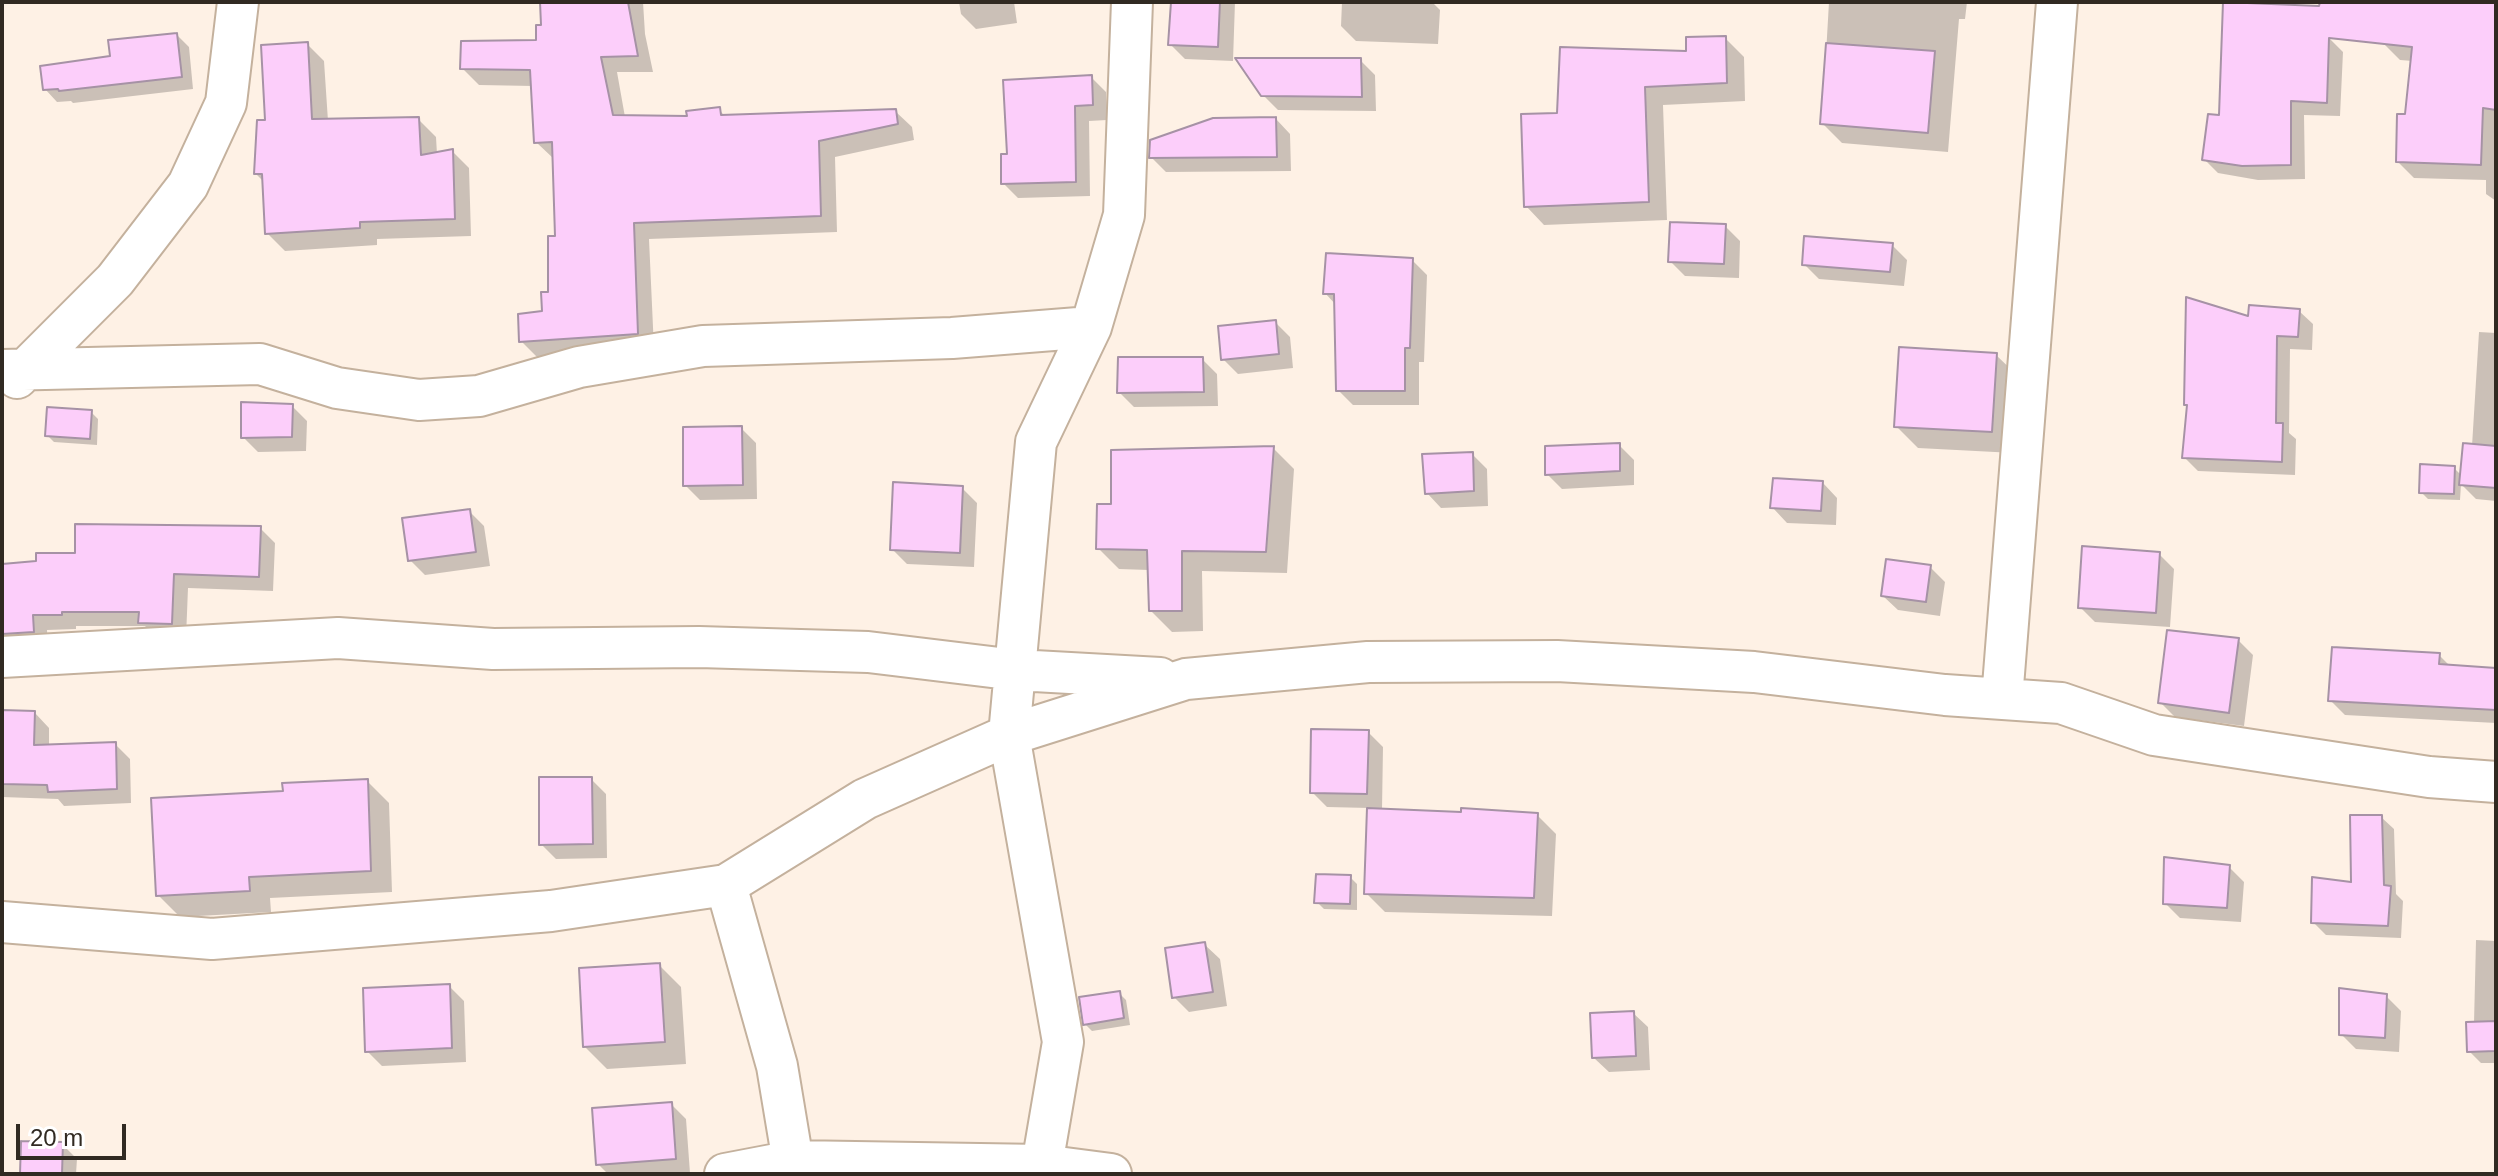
<!DOCTYPE html>
<html>
<head>
<meta charset="utf-8">
<style>
  body { margin:0 }
  #map { position:relative; width:2498px; height:1176px; overflow:hidden; background:#fef1e5; font-family:Helvetica,sans-serif }
  canvas { display:block }
  .frame { position:absolute; inset:0; border:4px solid #312a22; pointer-events:none }
  .scale { position:absolute; left:16px; top:1124px; width:110px; height:36px; box-sizing:border-box; border:4px solid #312a22; border-top:0; padding-left:10px; font-size:24px; line-height:28px; white-space:nowrap; color:#312a22; -webkit-text-stroke:6px #fff; paint-order:stroke }
</style>
</head>
<body>
<div id="map">
<canvas width="2498" height="1176"></canvas>
<div class="frame"></div>
<div class="scale">20 m</div>
</div>
<script>
const g = document.querySelector('canvas').getContext('2d');
g.lineJoin = 'round';
function fill(path, color) { g.fillStyle = color; g.fill(path, 'evenodd'); }
const toPath = rows => new Path2D(rows.map(r => 'M' + r).join(''));
function trace(path, color, width, dash) { g.strokeStyle = color; g.lineWidth = width; g.lineCap = dash ? 'butt' : 'round'; g.setLineDash(dash || []); g.stroke(path); }
fill(toPath([
  [542,2,643,2,645,34,653,72,617,72,625,117,689,118,719,110,726,117,895,111,912,127,914,140,835,157,837,232,649,239,654,349,537,357,521,341,544,313,550,294,557,238,554,159,536,142,533,86,479,85,462,68,538,42,543,27],
  [959,2,1014,2,1017,23,976,29,961,14],
  [1173,2,1235,2,1233,61,1185,59,1170,44],
  [1342,2,1432,2,1440,10,1438,44,1356,41,1341,26],
  [1829,2,1967,2,1965,19,1959,19,1948,152,1842,143,1822,123],
  [2420,2,2496,2,2496,201,2486,194,2486,180,2414,178,2398,162,2407,116,2413,61,2400,60,2383,43],
  [177,35,189,47,193,89,73,103,71,101,57,102,45,89,112,58],
  [1725,38,1744,57,1745,101,1663,105,1667,220,1544,225,1526,206,1559,115,1688,53],
  [2329,38,2343,52,2340,116,2304,115,2305,179,2258,180,2218,173,2204,159],
  [307,44,324,61,328,121,418,119,436,137,437,154,452,151,469,168,471,236,377,239,377,245,285,251,267,233,264,182,256,174,267,122],
  [1360,60,1375,75,1376,111,1278,110,1263,95],
  [1091,77,1106,92,1107,120,1089,121,1090,196,1018,198,1003,183,1009,156],
  [1276,119,1290,134,1291,171,1166,172,1151,157],
  [1725,226,1740,241,1739,278,1685,276,1670,261],
  [1892,245,1907,260,1904,286,1819,279,1804,264],
  [1412,260,1427,275,1424,362,1419,362,1419,405,1353,405,1338,390,1336,305,1325,293],
  [2299,311,2313,324,2312,350,2290,349,2289,433,2296,439,2295,475,2198,471,2184,457,2189,407,2186,404,2249,319],
  [1275,322,1290,337,1293,368,1238,374,1223,359],
  [2479,332,2496,333,2496,501,2476,499,2461,484,2460,500,2428,499,2421,492,2454,468,2462,476,2472,446],
  [1996,355,2019,377,2014,453,1918,448,1896,426],
  [1202,359,1217,374,1218,406,1134,407,1119,392],
  [292,406,307,421,306,451,258,452,243,437],
  [91,412,98,419,97,445,54,442,47,435],
  [741,428,756,443,757,499,700,500,685,485],
  [1619,445,1634,460,1634,485,1562,489,1547,474],
  [1273,448,1294,469,1287,573,1202,571,1203,631,1172,632,1151,611,1149,570,1119,569,1098,548,1113,506],
  [1472,454,1487,469,1488,506,1441,508,1427,493],
  [1823,483,1837,498,1836,525,1787,523,1773,508],
  [962,488,977,503,974,567,907,564,892,549],
  [469,511,484,526,490,566,425,575,410,560],
  [260,528,275,543,273,591,188,588,186,638,155,637,145,626,76,626,76,629,47,630,48,646,2,655,2,566,38,563,77,555],
  [2159,554,2174,569,2170,627,2095,622,2080,607],
  [1930,567,1945,582,1940,616,1898,610,1883,596],
  [2238,640,2253,655,2244,726,2175,717,2160,702],
  [2439,655,2451,667,2496,670,2496,723,2345,715,2330,700],
  [2,712,35,713,49,728,49,746,115,744,130,759,131,803,64,806,58,799,2,797],
  [1368,732,1383,747,1382,810,1537,815,1556,834,1552,916,1385,912,1366,893,1369,808,1327,807,1312,792],
  [591,779,606,794,607,858,556,859,541,844],
  [367,781,389,803,392,892,270,898,271,912,180,917,158,895,285,793],
  [2381,817,2394,829,2396,894,2403,901,2401,938,2326,935,2313,922,2353,884],
  [2229,867,2244,882,2241,922,2180,918,2165,903],
  [1350,877,1357,884,1357,910,1324,909,1317,902],
  [2476,940,2496,941,2496,1063,2481,1063,2469,1051,2474,1023],
  [1205,945,1220,959,1227,1006,1189,1012,1174,997],
  [659,965,681,987,686,1064,607,1069,585,1047],
  [449,986,464,1001,466,1062,382,1066,367,1051],
  [1119,993,1126,1000,1130,1025,1092,1031,1085,1024],
  [2386,996,2401,1011,2399,1052,2356,1049,2341,1034],
  [1633,1013,1648,1027,1650,1070,1609,1072,1594,1058],
  [671,1104,686,1119,690,1173,608,1174,598,1164],
  [62,1144,77,1159,76,1174,22,1174]
]), '#0003');
const building = toPath([
  [540,2,628,2,638,56,601,57,613,115,687,116,686,111,720,107,721,115,896,109,898,124,819,141,821,216,634,223,638,334,519,342,518,314,542,311,541,292,548,292,548,236,555,236,552,142,534,143,530,70,460,69,461,41,536,40,536,25,541,25,540,2],
  [1171,2,1220,2,1218,47,1168,45,1171,2],
  [2223,2,2319,6,2320,2,2496,2,2496,110,2483,108,2481,165,2396,162,2397,114,2405,114,2412,47,2329,38,2327,103,2291,101,2291,165,2242,166,2202,160,2208,114,2219,115,2223,2],
  [177,33,182,77,59,91,58,89,43,90,40,66,110,56,108,40,177,33],
  [1726,36,1727,83,1645,87,1649,202,1524,207,1521,114,1557,113,1560,47,1686,51,1686,37,1726,36],
  [308,42,312,119,419,117,421,155,453,149,455,219,360,222,360,228,265,234,262,174,254,174,257,120,265,120,261,45,308,42],
  [1826,43,1935,51,1928,133,1820,124,1826,43],
  [1235,58,1361,58,1362,97,1261,96,1235,58],
  [1092,75,1093,105,1075,106,1076,182,1001,184,1001,154,1007,154,1003,80,1092,75],
  [1276,117,1277,157,1149,158,1150,140,1213,118,1276,117],
  [1670,222,1726,224,1724,264,1668,262,1670,222],
  [1804,236,1893,243,1890,272,1802,265,1804,236],
  [1326,253,1413,258,1410,348,1405,348,1405,391,1336,391,1334,294,1323,294,1326,253],
  [2186,297,2248,316,2249,305,2300,309,2298,337,2277,336,2276,423,2283,423,2282,462,2182,458,2187,405,2184,405,2186,297],
  [1276,320,1279,354,1221,360,1218,326,1276,320],
  [1899,347,1997,353,1992,432,1894,427,1899,347],
  [1118,357,1203,357,1204,392,1117,393,1118,357],
  [241,402,293,404,292,437,241,438,241,402],
  [47,407,92,410,90,439,45,436,47,407],
  [742,426,743,485,683,486,683,427,742,426],
  [1620,443,1620,471,1545,475,1545,446,1620,443],
  [2463,443,2496,446,2496,488,2459,485,2463,443],
  [1274,446,1266,552,1182,551,1182,611,1149,611,1147,550,1096,549,1097,504,1111,504,1111,450,1274,446],
  [1473,452,1474,491,1425,494,1422,454,1473,452],
  [2420,464,2455,466,2454,494,2419,493,2420,464],
  [1773,478,1823,481,1821,511,1770,508,1773,478],
  [893,482,963,486,960,553,890,550,893,482],
  [470,509,476,552,408,561,402,518,470,509],
  [75,524,261,526,259,577,174,574,172,624,138,623,139,612,62,612,62,615,33,615,34,632,2,634,2,564,36,561,36,553,75,553,75,524],
  [2082,546,2160,552,2156,613,2078,608,2082,546],
  [1886,559,1931,565,1926,602,1881,596,1886,559],
  [2167,630,2239,638,2229,713,2158,703,2167,630],
  [2332,647,2440,653,2439,664,2496,668,2496,710,2328,701,2332,647],
  [2,710,35,711,34,745,116,742,117,789,48,792,47,785,2,784,2,710],
  [1311,729,1369,730,1367,794,1310,793,1311,729],
  [539,777,592,777,593,844,539,845,539,777],
  [368,779,371,871,249,877,250,891,156,896,151,798,283,791,282,783,368,779],
  [1367,808,1461,812,1461,808,1538,813,1534,898,1364,894,1367,808],
  [2350,815,2382,815,2384,885,2391,886,2388,926,2311,923,2312,877,2351,882,2350,815],
  [2164,857,2230,865,2227,908,2163,904,2164,857],
  [1316,874,1351,875,1350,904,1314,903,1316,874],
  [1205,942,1213,992,1172,998,1165,948,1205,942],
  [660,963,665,1042,583,1047,579,968,660,963],
  [450,984,452,1048,365,1052,363,988,450,984],
  [2339,988,2387,994,2385,1038,2339,1035,2339,988],
  [1120,991,1124,1018,1083,1025,1079,997,1120,991],
  [1634,1011,1636,1056,1592,1058,1590,1013,1634,1011],
  [2496,1021,2496,1051,2467,1052,2466,1022,2496,1021],
  [672,1102,676,1159,596,1165,592,1108,672,1102],
  [21,1141,63,1142,62,1174,20,1174,21,1141]
]);
fill(building, '#fccefa');
trace(building, '#a692a5', 2);
const minor = toPath([
  [2,370,260,364,337,388,419,400,479,396,579,367,703,346,952,338,1091,327],
  [17,378,115,280,188,185,226,103,238,2],
  [2,657,338,638,493,649,699,647,868,652,1016,670,1160,678],
  [2002,699,2057,2],
  [726,885,777,1066,795,1174],
  [2,922,212,939,551,911,726,885,865,799,1009,735,1186,679,1368,662,1557,661,1754,672,1945,695,2061,703,2154,735,2429,777,2496,782],
  [1042,1165,1063,1042,1009,735,1036,442,1091,327,1124,215,1132,2],
  [725,1174,793,1161,1042,1165,1111,1174]
]);
trace(minor, '#c4b19d', 44);
trace(minor, '#fff', 40);
</script>
</body>
</html>
